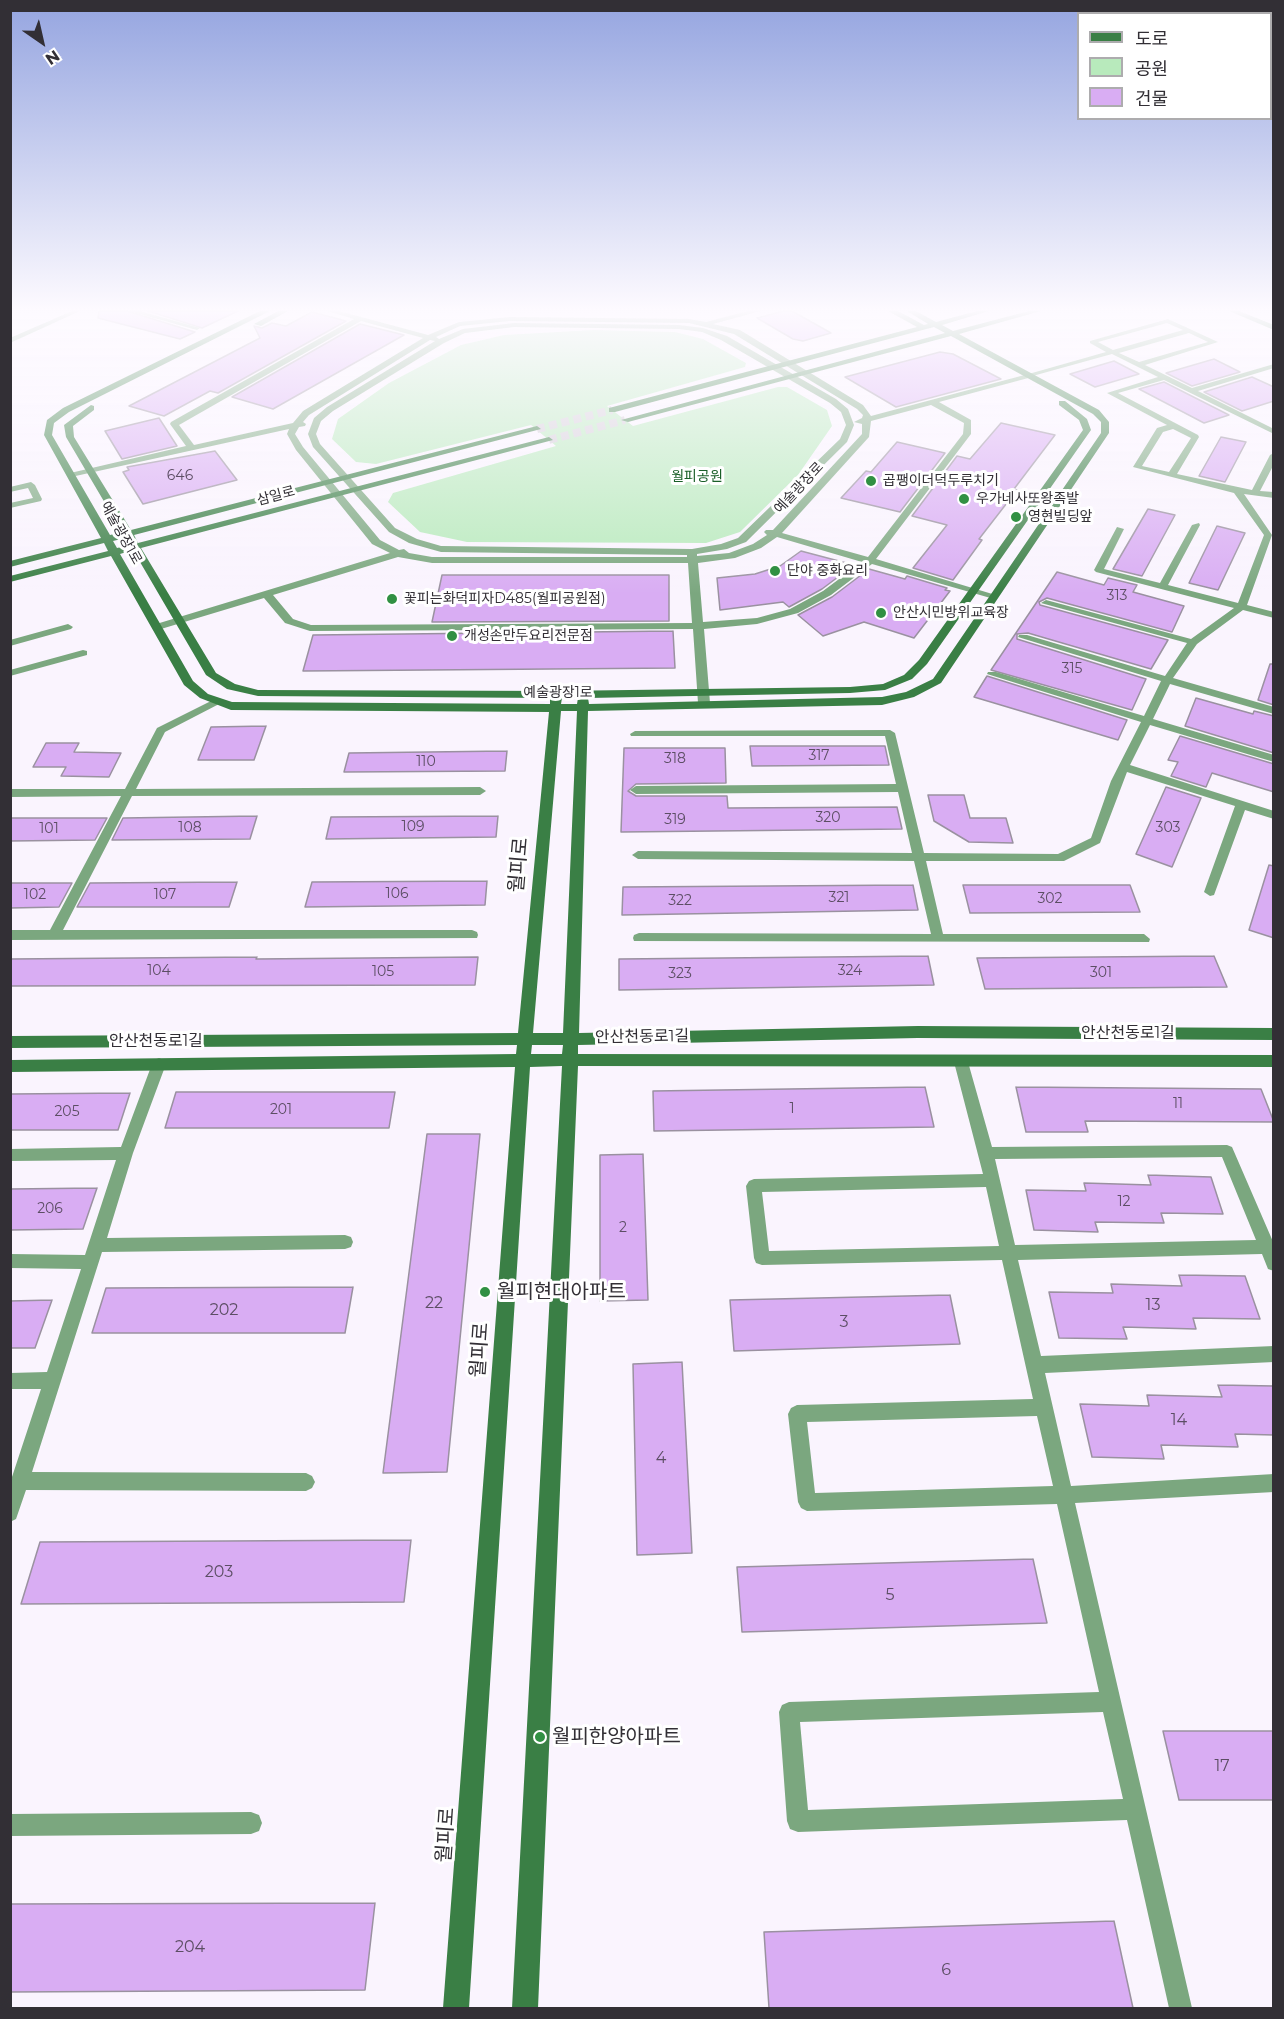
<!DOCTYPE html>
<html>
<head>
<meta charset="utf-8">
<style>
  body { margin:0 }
  #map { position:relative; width:1284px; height:2019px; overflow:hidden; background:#faf4fe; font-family:Montserrat,"Noto Sans KR",sans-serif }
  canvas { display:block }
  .frame { position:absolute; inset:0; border:12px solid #322f35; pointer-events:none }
  .legend { position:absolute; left:1077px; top:12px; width:195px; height:108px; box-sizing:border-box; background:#fff; border:2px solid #adacae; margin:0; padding:8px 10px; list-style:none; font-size:18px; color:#322f35 }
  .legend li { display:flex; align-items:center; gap:12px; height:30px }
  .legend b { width:30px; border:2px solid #adacae }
  .north { position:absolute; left:12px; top:12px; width:60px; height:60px; -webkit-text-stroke:4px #fff; paint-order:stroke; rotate:146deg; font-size:16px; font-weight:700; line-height:24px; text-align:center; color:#322f35 }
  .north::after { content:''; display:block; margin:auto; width:21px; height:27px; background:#322f35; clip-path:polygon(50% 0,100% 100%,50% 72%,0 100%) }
</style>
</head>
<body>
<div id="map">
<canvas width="1284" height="2019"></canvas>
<div class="frame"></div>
<ul class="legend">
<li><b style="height:8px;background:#3a7f45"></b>도로</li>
<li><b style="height:16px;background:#b8eabc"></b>공원</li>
<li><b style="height:16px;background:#d9adf3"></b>건물</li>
</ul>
<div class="north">N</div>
</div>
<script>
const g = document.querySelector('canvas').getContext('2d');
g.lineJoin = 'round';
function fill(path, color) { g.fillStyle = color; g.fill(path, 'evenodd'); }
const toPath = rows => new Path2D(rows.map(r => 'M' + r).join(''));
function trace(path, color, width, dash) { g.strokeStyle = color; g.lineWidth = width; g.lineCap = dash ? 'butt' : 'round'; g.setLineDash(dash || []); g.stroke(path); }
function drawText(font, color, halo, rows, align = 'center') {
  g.font = font + ' Montserrat,"Noto Sans KR",sans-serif'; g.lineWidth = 6; g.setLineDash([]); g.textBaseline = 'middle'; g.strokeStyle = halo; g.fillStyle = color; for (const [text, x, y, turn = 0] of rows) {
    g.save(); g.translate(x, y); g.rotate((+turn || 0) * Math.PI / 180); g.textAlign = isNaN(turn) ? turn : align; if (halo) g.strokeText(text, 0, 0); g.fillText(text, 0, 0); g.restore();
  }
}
fill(toPath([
  [593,330,675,332,703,339,746,363,745,367,607,406,633,426,778,387,787,387,827,410,832,426,798,475,740,532,706,543,467,542,420,532,388,502,393,493,556,446,531,425,376,464,356,462,332,439,338,419,389,383,461,345,504,335]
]), '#b8eabc');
const building = toPath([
  [99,311,127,311,195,332,180,339,98,318,99,311],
  [148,311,238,311,202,328,148,311],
  [784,311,792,311,831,333,803,341,793,339,757,318,784,311],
  [312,312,346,321,218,393,210,391,164,416,129,406,260,338,254,326,262,328,272,323,286,326,312,312],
  [360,324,404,335,273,409,232,397,360,324],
  [940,352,953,354,1001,379,896,407,845,377,940,352],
  [1214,359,1240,372,1192,386,1166,373,1214,359],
  [1114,361,1139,374,1095,387,1070,374,1114,361],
  [1252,377,1274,387,1274,401,1242,411,1204,392,1252,377],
  [1164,382,1229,415,1204,423,1139,389,1164,382],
  [159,418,177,446,122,459,105,431,159,418],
  [1001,423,1055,435,1014,489,1017,490,979,539,982,540,953,580,913,568,947,525,912,516,957,456,970,459,1001,423],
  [1221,437,1246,442,1225,482,1199,476,1221,437],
  [897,442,945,453,900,512,841,498,866,471,871,472,897,442],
  [215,451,237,480,143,504,123,472,129,470,127,467,215,451],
  [1148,509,1175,515,1142,576,1113,569,1148,509],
  [1217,526,1245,533,1218,590,1189,583,1217,526],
  [801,551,854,565,822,589,789,607,783,602,720,610,717,578,755,574,780,566,801,551],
  [869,569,905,579,907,576,947,588,945,590,950,591,914,638,864,622,823,636,798,615,832,597,869,569],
  [1057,572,1104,585,1108,578,1137,585,1133,592,1184,606,1172,632,1047,598,1039,602,1040,605,1168,640,1151,669,1028,633,1017,634,1017,639,1146,679,1132,710,991,670,1057,572],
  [442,575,669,575,669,621,432,622,442,575],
  [673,631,675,668,303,671,313,635,673,631],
  [1270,664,1274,664,1274,705,1258,700,1270,664],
  [987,676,1127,720,1118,740,974,697,987,676],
  [1196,698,1253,714,1254,711,1274,716,1274,753,1185,726,1196,698],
  [266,726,254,760,198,760,211,727,266,726],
  [1180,736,1274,764,1274,792,1212,773,1206,787,1171,776,1178,762,1168,760,1180,736],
  [46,743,79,743,74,752,121,753,109,777,61,776,66,767,33,767,46,743],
  [750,746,885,746,889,765,752,766,750,746],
  [624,748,725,748,726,783,636,784,628,791,636,796,727,796,728,808,897,807,902,829,621,832,624,748],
  [507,751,505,771,344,772,349,753,507,751],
  [1166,787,1201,798,1172,867,1136,854,1166,787],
  [928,795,964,795,970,818,1006,818,1013,843,969,842,934,821,928,795],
  [257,816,250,839,112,840,123,818,257,816],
  [498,816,496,837,326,839,331,817,498,816],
  [10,818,107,818,95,840,10,841,10,818],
  [1269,865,1274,866,1274,938,1249,930,1269,865],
  [487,881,485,905,305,907,312,882,487,881],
  [237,882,229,907,77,907,90,883,237,882],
  [10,883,72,883,59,907,10,908,10,883],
  [913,885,918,910,622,915,623,887,913,885],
  [963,885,1130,885,1140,912,970,913,963,885],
  [928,956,934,985,619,990,619,959,928,956],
  [1214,956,1227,987,985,989,977,958,1214,956],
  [257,957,256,959,478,957,475,985,10,986,10,959,257,957],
  [925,1087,934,1127,654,1131,653,1091,925,1087],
  [1016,1087,1261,1089,1274,1122,1085,1121,1088,1132,1026,1132,1016,1087],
  [176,1092,395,1092,389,1128,165,1128,176,1092],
  [130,1093,118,1130,10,1130,10,1094,130,1093],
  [427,1134,480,1134,447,1472,383,1473,427,1134],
  [643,1154,648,1300,600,1301,600,1155,643,1154],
  [1148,1175,1211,1177,1223,1214,1161,1213,1164,1223,1095,1222,1098,1232,1034,1230,1026,1190,1086,1191,1084,1183,1151,1185,1148,1175],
  [97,1188,83,1229,10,1230,10,1189,97,1188],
  [1179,1275,1245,1276,1260,1319,1193,1318,1196,1329,1123,1327,1127,1339,1059,1338,1049,1292,1113,1293,1111,1284,1182,1286,1179,1275],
  [353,1287,345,1333,92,1333,106,1288,353,1287],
  [950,1295,960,1344,734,1351,730,1300,950,1295],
  [52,1300,35,1348,10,1348,10,1301,52,1300],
  [682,1362,692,1553,637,1555,633,1364,682,1362],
  [1218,1385,1274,1386,1274,1435,1235,1434,1238,1447,1161,1445,1164,1459,1092,1457,1080,1404,1149,1406,1147,1395,1222,1397,1218,1385],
  [411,1540,404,1602,21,1604,40,1542,411,1540],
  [1033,1559,1047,1623,742,1632,737,1567,1033,1559],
  [1163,1731,1274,1731,1274,1800,1179,1800,1163,1731],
  [375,1903,365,1990,10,1992,10,1904,375,1903],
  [1114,1921,1133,2008,769,2008,764,1932,1114,1921]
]);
fill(building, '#d9adf3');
trace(building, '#9a91a0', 1.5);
trace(toPath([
  [537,429,612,410],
  [549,440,625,420]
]), '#d2cdd6', 8, [8, 4.5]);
fill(toPath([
  [72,311,80,311,10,343,10,338,72,311],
  [129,311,140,311,200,328,197,330,129,311],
  [1168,319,1218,342,1145,365,1192,388,1274,364,1274,368,1198,391,1274,429,1274,434,1164,380,1118,393,1198,435,1199,437,1177,474,1252,490,1270,455,1274,453,1274,464,1260,491,1274,492,1274,498,1244,494,1272,535,1247,605,1274,612,1274,618,1243,610,1197,644,1173,678,1274,707,1274,714,1170,684,1153,719,1274,755,1274,762,1150,725,1130,765,1274,811,1274,819,1245,810,1214,895,1210,896,1204,892,1235,806,1127,772,1100,843,1064,861,926,861,943,934,1144,934,1150,939,1149,942,634,941,633,938,634,935,639,933,931,934,914,861,638,859,632,855,638,851,912,853,898,792,636,794,630,790,636,786,896,784,885,736,631,736,630,734,635,731,890,730,895,733,924,853,1058,854,1091,838,1111,781,1141,722,987,674,988,672,996,672,1144,716,1161,681,1018,637,1019,635,1027,635,1165,676,1187,643,1041,603,1046,600,1191,639,1234,608,1096,572,1094,570,1117,527,1124,529,1104,569,1160,583,1192,525,1199,523,1200,525,1168,585,1238,603,1264,535,1234,493,1133,467,1157,428,1167,425,1107,393,1158,377,1112,354,1029,377,1025,375,1106,352,1090,343,1090,341,1168,319],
  [1167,323,1183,330,1113,350,1098,342,1167,323],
  [1189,333,1208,342,1139,362,1119,353,1189,333],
  [1173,429,1191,438,1169,472,1142,466,1163,432,1173,429],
  [31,482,35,485,42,499,41,501,10,508,10,503,33,498,28,488,10,492,10,487,31,482],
  [68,624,73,627,71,629,10,646,10,640,68,624],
  [83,650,87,651,87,655,10,676,10,670,83,650],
  [217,698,221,699,221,703,165,732,136,789,480,787,486,791,480,795,132,796,63,930,472,930,477,932,478,935,477,938,10,940,10,930,50,930,121,796,10,797,10,789,125,789,157,728,217,698],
  [961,1056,966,1058,968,1062,992,1147,1227,1145,1232,1147,1274,1244,1274,1271,1268,1269,1262,1254,1018,1260,1041,1356,1274,1346,1274,1362,1045,1373,1071,1486,1274,1474,1274,1492,1075,1503,1192,2008,1169,2008,1127,1820,798,1832,790,1829,787,1821,779,1712,782,1705,789,1702,1099,1692,1057,1504,807,1511,801,1508,798,1502,788,1414,791,1408,797,1405,1033,1399,1002,1260,762,1265,756,1263,754,1258,746,1186,749,1181,754,1179,983,1174,954,1062,956,1058,961,1056],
  [1222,1157,1256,1240,1015,1245,995,1159,1222,1157],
  [986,1187,999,1246,769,1251,762,1192,986,1187],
  [1037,1416,1053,1486,815,1493,807,1422,1037,1416],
  [1103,1712,1123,1799,808,1810,800,1722,1103,1712],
  [159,1058,164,1060,166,1064,133,1153,107,1238,345,1235,351,1237,353,1242,351,1247,345,1249,102,1252,32,1472,306,1473,312,1476,315,1482,312,1488,306,1491,26,1490,16,1519,10,1522,10,1483,41,1389,10,1389,10,1373,47,1372,81,1269,10,1268,10,1254,85,1255,116,1160,10,1161,10,1149,121,1147,152,1064,154,1060,159,1058],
  [251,1812,259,1815,262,1823,259,1831,251,1834,10,1836,10,1814,251,1812]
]), '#7ba77f');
fill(toPath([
  [327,311,339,311,428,335,459,322,510,317,689,319,706,322,748,311,761,311,713,324,740,330,863,405,871,416,1032,373,1032,377,939,402,971,420,971,434,876,559,999,596,994,599,872,564,831,595,798,613,757,624,704,629,710,703,704,707,698,703,693,629,310,631,285,623,264,598,161,629,153,629,153,625,390,553,372,544,296,450,287,434,289,429,71,477,66,474,186,446,170,424,171,422,354,319,327,311],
  [361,321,423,338,303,411,293,423,194,445,179,425,361,321],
  [510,321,689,323,734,334,857,409,863,415,862,418,854,422,862,424,862,434,773,530,766,530,764,532,767,535,753,544,729,553,697,556,697,554,727,549,746,542,847,442,854,425,848,409,836,399,727,336,703,328,679,325,514,323,463,329,439,339,436,337,460,326,510,321],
  [514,327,679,329,702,332,721,340,830,403,841,412,846,425,840,439,738,538,721,544,692,549,441,546,417,539,395,528,320,444,316,434,321,421,333,411,444,343,465,333,514,327],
  [430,340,435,341,327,407,314,418,308,434,313,447,389,532,409,543,441,552,687,555,687,557,432,557,409,553,404,549,399,550,380,540,303,447,295,434,299,427,305,426,306,424,303,422,309,415,430,340],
  [931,405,964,423,963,434,868,557,782,533,869,437,871,421,931,405],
  [777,537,862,562,823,591,790,609,757,618,703,622,698,563,735,558,761,548,777,537],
  [398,557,432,563,688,563,692,623,311,625,293,619,273,595,398,557]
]), '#7ba77f');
fill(toPath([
  [260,311,270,311,69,412,54,423,52,435,110,535,122,532,66,437,64,425,91,405,94,406,94,410,73,426,74,437,131,530,537,426,541,429,134,535,138,543,549,437,553,440,141,548,216,673,235,684,258,690,556,691,850,687,883,684,904,675,919,660,1083,430,1079,420,1059,405,1059,401,1065,401,1087,419,1091,430,927,664,912,679,885,690,850,693,588,698,589,704,882,697,906,692,933,679,1101,433,1101,422,1093,414,951,336,628,422,621,420,945,333,934,327,615,412,609,412,609,408,917,327,888,311,898,311,924,325,928,324,907,311,916,311,936,322,977,311,989,311,942,325,953,331,1029,311,1041,311,959,334,1099,410,1109,422,1109,433,941,683,914,697,882,705,588,711,579,1033,918,1026,1274,1028,1274,1040,918,1038,578,1045,578,1054,1274,1055,1274,1067,578,1066,538,2008,512,2008,562,1066,530,1067,469,2008,443,2008,515,1067,10,1072,10,1060,516,1054,517,1045,10,1048,10,1036,518,1033,549,712,231,710,200,698,184,685,111,556,10,582,10,576,108,551,104,543,10,567,10,561,101,538,44,435,47,420,63,408,260,311],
  [125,538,130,545,117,548,113,541,125,538],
  [133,550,206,675,227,689,258,696,550,698,550,704,232,702,208,694,193,681,120,554,133,550],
  [562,698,578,698,577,704,561,704,562,698],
  [561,711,577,711,563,1033,533,1033,561,711],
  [532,1045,563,1045,562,1054,531,1054,532,1045],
  [278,311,288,311,261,326,254,324,278,311],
  [1229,311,1239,311,1274,325,1274,330,1229,311]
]), '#3a7f45');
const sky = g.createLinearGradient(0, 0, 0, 594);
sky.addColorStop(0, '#95a5e0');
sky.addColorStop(0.52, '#fdfaff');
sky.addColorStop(1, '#fdfaff00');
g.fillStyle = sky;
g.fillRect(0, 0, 1284, 594);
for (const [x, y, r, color] of [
  [871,481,6,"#319043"],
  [964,499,6,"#319043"],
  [1016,517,6,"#319043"],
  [775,571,6,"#319043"],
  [392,599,6,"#319043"],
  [881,613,6,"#319043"],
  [452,636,6,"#319043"],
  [485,1292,6,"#319043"],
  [540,1737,6,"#319043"]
]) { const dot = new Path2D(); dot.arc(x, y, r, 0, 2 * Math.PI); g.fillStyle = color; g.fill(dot); trace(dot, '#fff', 2); }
drawText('14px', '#5c4e64', null, [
  ["646",180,476],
  ["313",1117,596],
  ["315",1072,669],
  ["317",819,756],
  ["318",675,759],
  ["110",426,762],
  ["320",828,818],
  ["319",675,820],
  ["109",413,827],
  ["108",190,828],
  ["303",1168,828],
  ["101",49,829],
  ["106",397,894],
  ["102",35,895],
  ["107",165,895],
  ["321",839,898],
  ["302",1050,899],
  ["322",680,901],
  ["104",159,971],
  ["324",850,971],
  ["105",383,972],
  ["301",1101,973],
  ["323",680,974],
  ["11",1178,1104],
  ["1",792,1109],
  ["201",281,1110],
  ["205",67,1112],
  ["12",1124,1202],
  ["206",50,1209],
  ["2",623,1228]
]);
drawText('14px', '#1a5f28', '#fff', [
  ["월피공원",697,477]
]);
drawText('14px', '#322f35', '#fff', [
  ["곱팽이더덕두루치기",883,481],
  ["우가네사또왕족발",976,499],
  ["영현빌딩앞",1028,517],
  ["단야 중화요리",787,571],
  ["꽃피는화덕피자D485(월피공원점)",404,599],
  ["안산시민방위교육장",893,613],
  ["개성손만두요리전문점",464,636]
], 'left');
drawText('14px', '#322f35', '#fff', [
  ["예술광장로",799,488,-47],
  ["삼일로",276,496,-15],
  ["예술광장1로",121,533,61],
  ["예술광장1로",558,693]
]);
drawText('16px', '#322f35', '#fff', [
  ["안산천동로1길",1128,1033],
  ["안산천동로1길",642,1037,-1],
  ["안산천동로1길",156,1041]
]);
drawText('16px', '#5c4e64', null, [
  ["22",434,1303],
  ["13",1153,1305],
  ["202",224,1310],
  ["3",844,1322],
  ["14",1179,1420],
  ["4",661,1458],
  ["203",219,1572],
  ["5",890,1595],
  ["17",1222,1766],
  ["204",190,1947],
  ["6",946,1970]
]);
drawText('20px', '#322f35', '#fff', [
  ["월피로",519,865,-85],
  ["월피로",480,1350,-86],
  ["월피로",446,1835,-86]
]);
drawText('20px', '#322f35', '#fff', [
  ["월피현대아파트",497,1292],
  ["월피한양아파트",552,1737]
], 'left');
</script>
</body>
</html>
